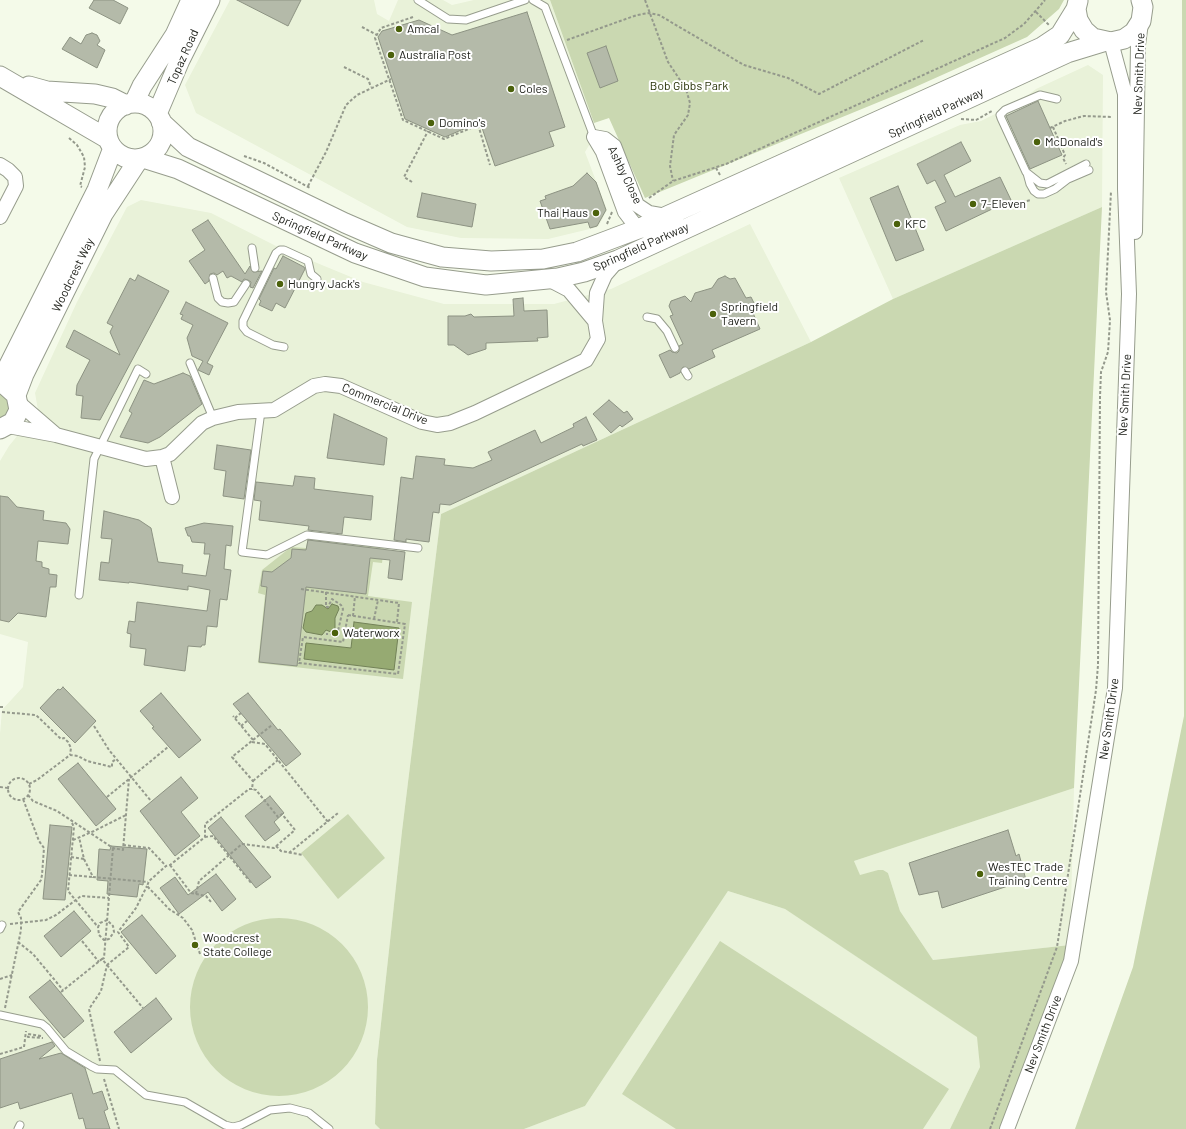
<!DOCTYPE html>
<html>
<head>
<meta charset="utf-8">
<style>
  body { margin:0 }
  canvas { display:block; background:#f4fae9 }
</style>
</head>
<body>
<canvas width="1186" height="1129"></canvas>
<script>
const g = document.querySelector('canvas').getContext('2d');
g.lineJoin = 'round';
function fill(path, color) { g.fillStyle = color; g.fill(path, 'evenodd'); }
const toPath = rows => new Path2D(rows.map(r => 'M' + r).join(''));
function trace(path, color, width, dash) { g.strokeStyle = color; g.lineWidth = width; g.lineCap = dash ? 'butt' : 'round'; g.setLineDash(dash || []); g.stroke(path); }
function drawText(font, color, halo, rows, align = 'center') {
  g.font = font + ' Barlow,sans-serif'; g.lineWidth = 4; g.setLineDash([]); g.textBaseline = 'middle'; g.strokeStyle = halo; g.fillStyle = color; for (const [text, x, y, turn = 0] of rows) {
    g.save(); g.translate(x, y); g.rotate((+turn || 0) * Math.PI / 180); g.textAlign = isNaN(turn) ? turn : align; if (halo) g.strokeText(text, 0, 0); g.fillText(text, 0, 0); g.restore();
  }
}
fill(toPath([
  [230,0,374,0,377,14,389,21,398,0,443,0,452,5,474,0,550,0,594,123,594,137,585,152,607,210,598,227,548,239,461,238,407,227,196,113,185,85],
  [1088,65,1103,75,1102,207,893,299,839,178,960,125,981,121,1019,102,1036,89],
  [141,200,211,213,276,246,363,282,444,304,554,304,611,289,750,224,811,342,441,514,402,831,377,1060,375,1124,380,1129,0,1129,0,734,2,710,23,687,28,642,0,634,0,461,9,446,38,410,35,393,77,302,127,207],
  [1074,788,1070,945,933,960,900,911,888,873,878,870,860,876,854,861],
  [728,891,785,909,978,1037,980,1067,950,1129,524,1129,585,1106]
]), '#e9f2d9');
fill(toPath([
  [550,0,1064,0,1059,9,1027,37,913,88,645,198,609,118,594,123],
  [1182,0,1186,0,1186,1129,1075,1129,1133,967,1184,716],
  [1102,207,1074,788,854,861,860,875,878,870,883,870,888,873,900,911,933,960,1070,945,1000,1129,950,1129,980,1067,977,1037,785,909,728,891,585,1106,524,1129,380,1129,375,1124,377,1060,402,831,441,514,811,342,893,299],
  [0,391,14,406,0,423],
  [308,538,384,547,382,563,373,562,368,596,412,602,403,679,258,663,265,595,258,593,262,570,291,547,306,548],
  [348,814,385,858,338,899,301,853],
  '190 1007a89 89 0 1 1 178 0a89 89 0 1 1-178 0Z',
  [720,941,949,1089,923,1129,676,1129,622,1094]
]), '#cad8b1');
const water = toPath([
  [332,604,338,606,339,609,335,618,335,631,331,632,326,630,322,635,306,632,303,628,306,613,312,611,316,605,322,605,328,609,332,604],
  [354,622,399,628,394,670,304,659,306,643,351,648,354,622]
]);
fill(water, '#96aa72');
trace(water, '#738258', 1);
const building = toPath([
  [94,0,113,0,128,8,120,24,89,8,94,0],
  [237,0,301,0,288,26,237,0],
  [527,12,565,127,549,132,554,146,495,166,480,122,445,137,405,119,378,37,382,31,419,20,452,35,527,12],
  [92,33,97,35,100,41,97,45,105,50,97,68,62,49,70,37,81,44,86,35,92,33],
  [606,46,618,81,600,88,587,53,606,46],
  [1038,101,1062,155,1030,169,1006,116,1038,101],
  [961,142,971,161,944,175,955,197,1000,177,1011,200,946,231,935,207,946,202,935,180,927,184,917,164,961,142],
  [587,173,596,182,606,210,597,226,590,228,588,222,550,229,540,201,546,199,545,196,573,186,587,173],
  [898,186,924,250,896,261,870,198,898,186],
  [422,193,476,204,472,227,417,217,422,193],
  [208,220,245,274,250,266,253,272,262,271,253,288,250,287,251,282,248,280,244,279,242,282,231,276,227,278,223,271,217,275,214,273,210,274,209,281,205,284,189,261,205,250,192,230,208,220],
  [283,256,304,267,305,269,285,308,276,303,272,311,259,305,261,301,259,299,274,268,276,269,283,256],
  [138,275,169,291,100,420,81,418,83,396,76,395,77,385,90,360,66,347,74,330,120,355,110,332,113,326,107,323,130,278,135,281,138,275],
  [725,276,730,279,735,278,746,298,751,297,758,311,753,313,760,329,712,350,715,357,689,369,683,367,680,373,670,378,659,355,670,350,672,352,677,353,679,351,679,346,683,344,670,316,673,315,669,306,671,301,685,296,691,302,695,293,712,288,718,279,725,276],
  [523,298,524,311,547,310,548,337,537,338,538,341,486,343,486,349,468,355,454,345,448,345,448,316,465,316,471,314,474,317,514,316,513,299,523,298],
  [186,302,228,323,207,363,213,366,209,375,198,370,203,361,192,356,187,338,193,325,181,319,183,315,180,314,186,302],
  [183,373,190,376,202,404,160,437,148,443,120,437,132,413,129,411,144,380,154,384,183,373],
  [609,400,624,413,627,411,633,419,622,427,620,425,611,433,593,414,609,400],
  [334,414,387,438,384,465,327,458,334,414],
  [586,417,597,440,583,446,582,444,450,505,440,504,439,513,433,512,429,542,406,539,406,542,394,540,401,477,413,479,416,456,445,459,444,465,473,468,492,460,488,452,535,430,541,443,574,427,573,424,586,417],
  [217,445,251,450,244,499,223,496,226,471,214,469,217,445],
  [295,476,315,478,314,489,373,496,371,520,344,517,342,534,308,530,309,526,259,520,261,501,254,500,256,482,293,486,295,476],
  [0,496,8,497,17,507,44,511,43,520,66,523,70,529,68,544,38,541,36,561,42,562,42,567,49,569,49,574,57,575,56,587,50,587,46,617,18,613,9,622,0,620,0,496],
  [104,511,139,520,151,528,158,562,183,565,182,573,206,576,210,554,204,554,205,543,192,542,190,536,188,536,185,528,204,523,233,526,231,546,226,545,224,569,231,570,227,600,220,599,217,627,207,626,205,645,202,645,201,647,188,646,185,671,144,665,146,649,130,647,131,634,127,633,129,621,135,622,137,602,207,611,210,590,188,586,188,590,129,582,129,583,99,580,101,562,109,563,112,539,101,538,104,511],
  [308,540,405,552,402,580,388,578,390,560,370,558,366,594,306,587,297,666,259,662,267,587,261,586,263,571,272,572,291,558,292,549,306,550,308,540],
  [63,687,96,721,75,743,40,708,58,689,60,690,63,687],
  [161,693,201,740,179,758,152,728,154,727,140,711,161,693],
  [248,693,278,730,280,729,301,754,286,766,233,704,248,693],
  [78,763,116,809,96,826,58,779,78,763],
  [181,777,198,798,181,812,200,836,175,856,140,811,181,777],
  [270,796,284,813,274,822,280,830,265,841,245,816,270,796],
  [221,817,271,877,256,888,208,828,221,817],
  [50,825,72,827,65,900,43,899,50,825],
  [1008,830,1016,856,1019,854,1026,880,942,908,938,891,919,895,909,863,1008,830],
  [111,846,147,849,143,885,139,884,137,897,107,894,108,881,97,880,99,849,110,850,111,846],
  [216,874,236,899,222,911,208,892,179,914,160,888,175,877,188,895,216,874],
  [74,911,91,931,61,957,44,936,74,911],
  [142,915,176,956,156,974,121,932,142,915],
  [50,980,84,1021,64,1038,29,997,50,980],
  [156,998,172,1019,131,1053,114,1032,156,998],
  [52,1042,55,1046,39,1059,61,1053,85,1068,93,1094,102,1091,108,1109,104,1111,110,1129,86,1129,83,1118,79,1119,72,1093,20,1109,18,1102,0,1108,0,1059,52,1042]
]);
fill(building, '#b4baa9');
trace(building, '#8d9383', 1);
const lane = toPath([
  [418,0,448,19,466,20,525,0],
  [533,0,545,7,594,137],
  [1057,99,1040,95,1005,110,1000,115,1001,118,1026,172,1040,183,1047,184,1086,164],
  [1027,173,1030,184,1034,191,1038,194,1044,194,1055,189,1068,179,1089,170],
  [252,248,255,268],
  [213,278,218,298,222,302,228,303,234,302,246,284],
  [647,317,657,319,667,331,675,348],
  [284,347,273,345,247,332,243,327,243,321,276,253,280,250,284,250,308,261,311,274,317,279],
  [190,363,213,418],
  [685,371,688,376],
  [261,411,242,552,267,555,307,535,418,548],
  [79,595,94,459,138,369,146,374],
  [0,929,2,925],
  [0,1015,42,1024,47,1028,66,1051,91,1066,97,1069,115,1070,146,1095,185,1102,225,1125,233,1127,241,1125,270,1110,290,1108,309,1113,329,1129],
  [18,1129,20,1125]
]);
const street = toPath([
  [594,137,603,152,625,212,638,229,649,232,668,229,678,224],
  [594,137,605,139,614,146,637,205,649,213,666,216],
  [0,165,8,170,15,177,16,186,0,217],
  [1135,232,1138,45,1141,23],
  [548,279,569,290,595,321],
  [19,403,55,434],
  [8,426,56,435,146,459,162,457,170,454,202,423,213,418,238,412,274,410,314,386,325,384,341,386,422,422,437,425,450,423,475,413,586,360,598,339,595,321,597,293,605,275,618,260],
  [162,457,172,497],
  [1007,1129,1071,961,1115,688,1129,294,1125,189,1125,94,1111,42]
]);
const secondary = toPath([
  [1078,1,1076,9,1078,20,1084,30,1093,38,1111,42,1124,39,1134,32,1141,21,1143,7,1141,0],
  [0,76,108,139],
  [29,86,47,91,95,94,112,98,126,105],
  [134,103,142,86,175,35,191,0],
  '107 131a28 28 0 1 1 56 0a28 28 0 1 1-56 0Z',
  [157,114,180,60,210,0],
  [161,122,188,147,345,223,391,243,442,257,491,261,543,259,577,252,638,229,1042,47,1060,35,1076,9],
  [143,158,178,169,355,253,425,277,486,285,558,278,584,272,618,260,1067,53,1103,42],
  [0,383,97,190,113,148],
  [16,395,24,374,103,214,139,159],
  [0,429,13,422,19,410,16,395,7,387]
]);
trace(lane, '#979d8d', 9);
trace(street, '#979d8d', 16);
trace(secondary, '#979d8d', 21);
trace(toPath([
  [645,0,668,62,686,89,690,103,688,115,674,135,670,166,673,181],
  [1036,12,1049,25],
  [413,17,381,28,375,38,403,120,444,139,471,128,477,121,490,165],
  [362,27,377,35],
  [567,40,637,15,649,13,659,15,744,65,788,78,819,94,924,40],
  [344,67,368,79,371,87],
  [961,119,976,120,992,111],
  [1053,127,1065,155,1063,158,1066,164],
  [1050,128,1065,121,1084,116,1112,117],
  [69,138,77,145,84,157,85,167,80,186,82,187],
  [244,156,264,163,310,188],
  [716,168,720,175],
  [412,182,404,177,428,131],
  [308,186,326,152,346,105,357,95,391,79],
  [649,198,673,181,726,164,1005,38,1024,24,1045,0],
  [1022,202,1031,200],
  [607,224,612,212],
  [301,589,399,603,397,622],
  [326,592,326,607,328,607,332,599,341,605,343,609,338,631,335,634,326,634],
  [348,615,405,624,398,674,299,663,303,637,343,642,348,615],
  [353,616,355,596],
  [374,619,378,600],
  [0,707,3,707],
  [2,712,36,715,61,739,64,738,68,742,71,748,70,755],
  [235,718,241,713],
  [94,726,109,750,151,801],
  [241,726,247,721],
  [253,740,272,725],
  [252,742,265,744,328,822],
  '8 789a11 11 0 1 1 22 0a11 11 0 1 1-22 0Z',
  [253,781,278,760],
  [29,784,37,780,70,755,78,756,87,761,112,767,112,762,116,759],
  [0,787,8,788],
  [28,795,33,801,57,811,113,848,123,850,129,779],
  [107,797,168,747],
  [72,823,74,827,68,891,98,927,100,923,107,920,113,926,114,932,109,939,104,940,99,935,98,927],
  [205,837,213,836,252,884],
  [73,840,94,831,126,815],
  [123,845,149,848,166,866],
  [276,846,281,851,303,855],
  [113,848,104,958,102,959,107,965,129,947,118,932,136,908,147,886],
  [289,853,338,813],
  [71,857,84,859,79,837],
  [84,859,93,877,148,882],
  [170,865,191,893,206,896,211,902],
  [69,875,93,877],
  [196,894,199,881,242,844,274,848,295,830,282,814,278,817,256,790,252,789],
  [10,924,46,920,56,915,81,896,109,898],
  [82,941,99,962],
  [18,942,33,954,63,990],
  [200,954,192,930,183,918,169,909,147,886,149,881,166,866,170,865,205,837,205,824,249,789,252,789,253,781,232,757,253,740,233,716],
  [107,965,143,1008],
  [0,979,12,975],
  [61,992,102,959],
  [5,1008,21,930,21,918,18,912,41,880,42,875,44,848,39,841,23,799],
  [41,1036,28,1034,28,1037,43,1038],
  [0,1054,24,1047,26,1031],
  [100,1061,89,1009,101,991,107,965],
  [104,1079,119,1129],
  [990,1129,1057,947,1096,690,1098,665,1100,397,1101,372,1108,352,1110,320,1106,292,1111,191]
]), '#94998c', 2, [3, 2]);
trace(lane, '#fff', 7);
trace(street, '#fff', 14);
trace(secondary, '#fff', 19);
for (const [x, y, r, color] of [
  [399,29,4,"#4b610b"],
  [391,55,4,"#4b610b"],
  [511,89,4,"#4b610b"],
  [431,123,4,"#4b610b"],
  [1037,142,4,"#4b610b"],
  [973,204,4,"#4b610b"],
  [596,213,4,"#4b610b"],
  [897,224,4,"#4b610b"],
  [280,284,4,"#4b610b"],
  [713,314,4,"#4b610b"],
  [335,633,4,"#4b610b"],
  [980,874,4,"#4b610b"],
  [195,945,4,"#4b610b"]
]) { const dot = new Path2D(); dot.arc(x, y, r, 0, 2 * Math.PI); g.fillStyle = color; g.fill(dot); trace(dot, '#fff', 1.5); }
drawText('12px', '#21231d', '#fff', [
  ["Amcal",407,29],
  ["Australia Post",399,55],
  ["Coles",519,89],
  ["Domino's",439,123],
  ["McDonald's",1045,142],
  ["7-Eleven",981,204],
  ["Thai Haus",588,213,"right"],
  ["KFC",905,224],
  ["Hungry Jack's",288,284],
  ["Springfield",721,307],
  ["Tavern",721,321],
  ["Waterworx",343,633],
  ["WesTEC Trade",988,867],
  ["Training Centre",988,881],
  ["Woodcrest",203,938],
  ["State College",203,952]
], 'left');
drawText('12px', '#21231d', '#fff', [
  ["Topaz Road",183,57,-66],
  ["Nev Smith Drive",1139,74,-88],
  ["Springfield Parkway",936,113,-25],
  ["Ashby Close",625,175,64],
  ["Springfield Parkway",320,236,24],
  ["Springfield Parkway",641,247,-24],
  ["Woodcrest Way",73,275,-64],
  ["Nev Smith Drive",1125,395,-87],
  ["Commercial Drive",385,404,22],
  ["Nev Smith Drive",1109,719,-82],
  ["Nev Smith Drive",1043,1034,-69]
]);
drawText('12px', '#263106', '#fff', [
  ["Bob Gibbs Park",689,86]
]);
</script>
</body>
</html>
